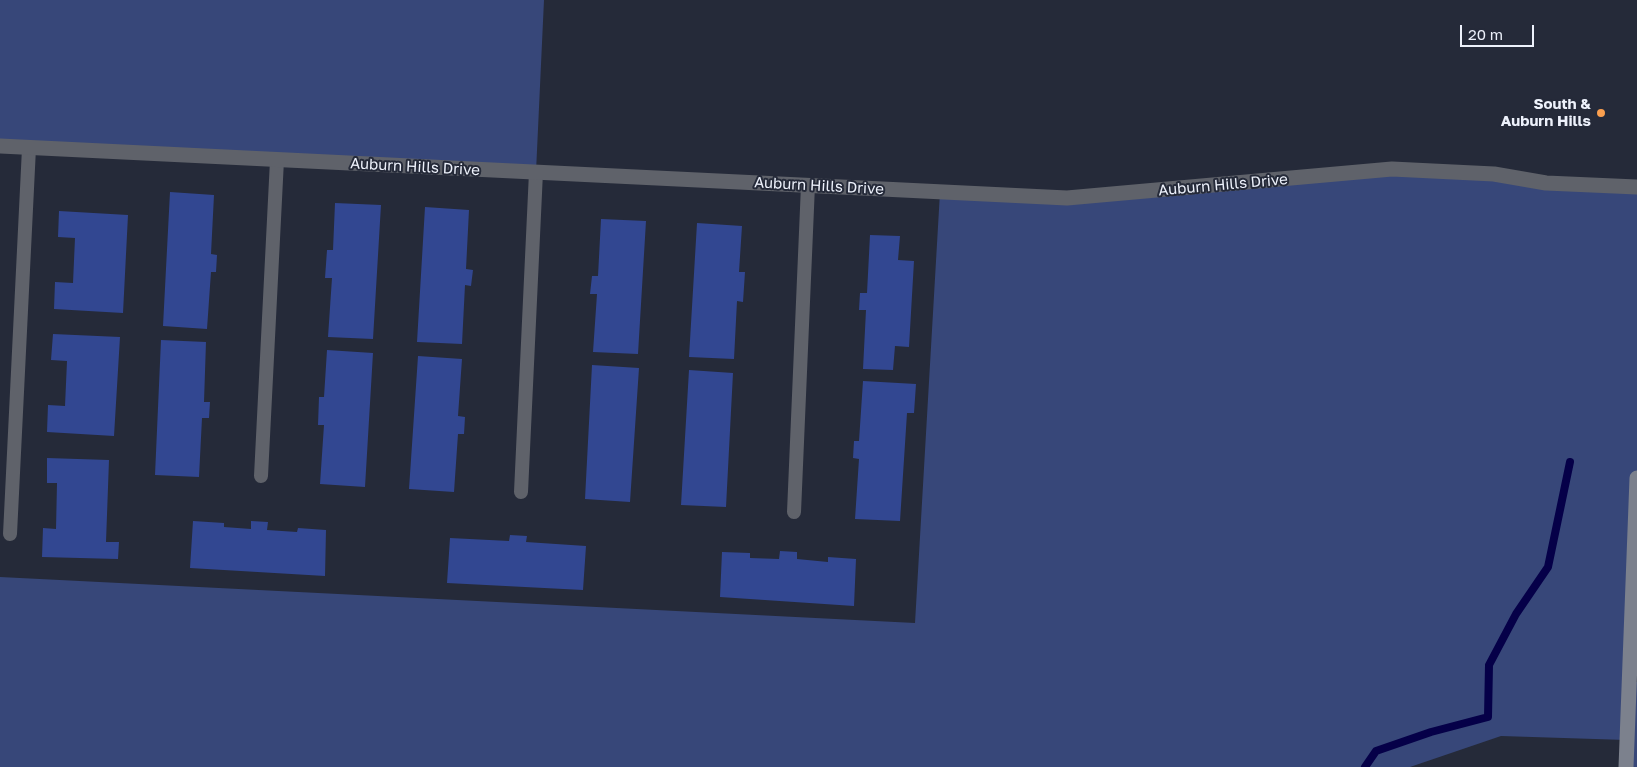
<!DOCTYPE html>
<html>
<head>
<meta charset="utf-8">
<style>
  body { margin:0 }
  #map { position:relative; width:1637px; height:767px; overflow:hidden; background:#252a39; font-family:"Golos Text",sans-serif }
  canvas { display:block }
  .scale { position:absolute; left:1460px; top:25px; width:74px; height:22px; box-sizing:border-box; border:2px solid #edf1fb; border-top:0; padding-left:6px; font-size:15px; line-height:18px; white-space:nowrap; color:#edf1fb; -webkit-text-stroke:4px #252a39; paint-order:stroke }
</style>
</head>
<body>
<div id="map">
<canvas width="1637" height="767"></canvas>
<div class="scale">20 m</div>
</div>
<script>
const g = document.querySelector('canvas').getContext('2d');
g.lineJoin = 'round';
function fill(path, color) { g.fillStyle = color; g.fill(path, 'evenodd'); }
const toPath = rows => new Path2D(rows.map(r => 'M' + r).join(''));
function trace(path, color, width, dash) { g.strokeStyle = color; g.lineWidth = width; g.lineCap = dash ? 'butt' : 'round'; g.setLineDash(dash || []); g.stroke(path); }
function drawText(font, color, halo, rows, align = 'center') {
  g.font = font + ' "Golos Text",sans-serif'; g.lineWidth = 4; g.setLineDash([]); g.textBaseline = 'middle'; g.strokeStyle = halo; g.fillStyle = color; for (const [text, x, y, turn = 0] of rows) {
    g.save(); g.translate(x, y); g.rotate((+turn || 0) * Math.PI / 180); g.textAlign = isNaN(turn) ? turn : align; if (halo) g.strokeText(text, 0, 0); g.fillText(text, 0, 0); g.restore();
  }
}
fill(toPath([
  [0,0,544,0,536,172,0,146],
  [1392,169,1637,187,1637,478,1629,682,1637,682,1637,767,1626,767,1626,740,1501,736,1410,767,0,767,0,577,915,623,940,192,1067,198]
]), '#374779');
trace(toPath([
  [1365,767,1376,751,1431,732,1488,717,1489,665,1516,614,1548,567,1570,462]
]), '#050048', 8);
fill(toPath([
  [170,192,214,195,211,254,217,255,216,272,211,272,207,329,163,326],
  [335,203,381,205,373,339,328,337,332,278,325,278,327,250,333,250],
  [425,207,469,210,466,269,473,270,471,286,465,285,462,344,417,342],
  [59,211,128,215,123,313,54,309,55,282,73,283,75,238,58,237],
  [601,219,646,221,638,354,593,352,597,294,590,294,592,276,598,276],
  [697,223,742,226,739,272,745,272,743,302,737,301,734,359,689,357],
  [870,235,900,236,898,260,914,261,909,347,895,346,893,370,863,369,866,310,859,310,860,293,867,293],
  [53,334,120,337,114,436,47,432,48,405,65,406,67,361,51,360],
  [161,340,206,342,204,402,210,402,209,418,202,418,199,477,155,475],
  [327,350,373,353,365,487,320,484,324,425,318,425,319,397,324,397],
  [418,356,462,359,458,416,465,417,464,434,458,434,454,492,409,489],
  [592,365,639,368,630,502,585,499],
  [689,370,733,373,726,507,681,505],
  [863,381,916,384,914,413,907,413,900,521,855,519,859,459,853,458,854,441,859,441],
  [47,458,109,460,106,542,119,542,118,559,42,557,43,528,56,529,57,483,47,483],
  [193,521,224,523,224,527,251,529,251,521,268,522,267,530,297,532,298,528,326,530,325,576,190,568],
  [510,535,527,536,526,542,586,546,583,590,447,583,450,538,509,541],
  [780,551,797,552,797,559,828,562,828,557,856,559,854,606,720,597,722,552,750,553,750,558,779,559]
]), '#324791');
trace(toPath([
  [261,476,277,160],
  [521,492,536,172],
  [794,512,808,185],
  [10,534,29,148]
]), '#5f626a', 14);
trace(toPath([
  [0,146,1067,198,1392,169,1494,174,1546,183,1637,187]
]), '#5f626a', 15);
trace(toPath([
  [1626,767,1637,478]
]), '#7c818d', 15);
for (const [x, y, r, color] of [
  [1601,113,5,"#fa9f4f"]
]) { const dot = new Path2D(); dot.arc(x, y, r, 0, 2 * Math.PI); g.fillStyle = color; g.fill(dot); trace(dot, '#252a39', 2); }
drawText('bold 15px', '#edf1fb', '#252a39', [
  ["South &",1591,104],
  ["Auburn Hills",1591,121]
], 'right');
drawText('15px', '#edf1fb', '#252a39', [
  ["Auburn Hills Drive",415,167,3],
  ["Auburn Hills Drive",1223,185,-5],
  ["Auburn Hills Drive",819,186,3]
]);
</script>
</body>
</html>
